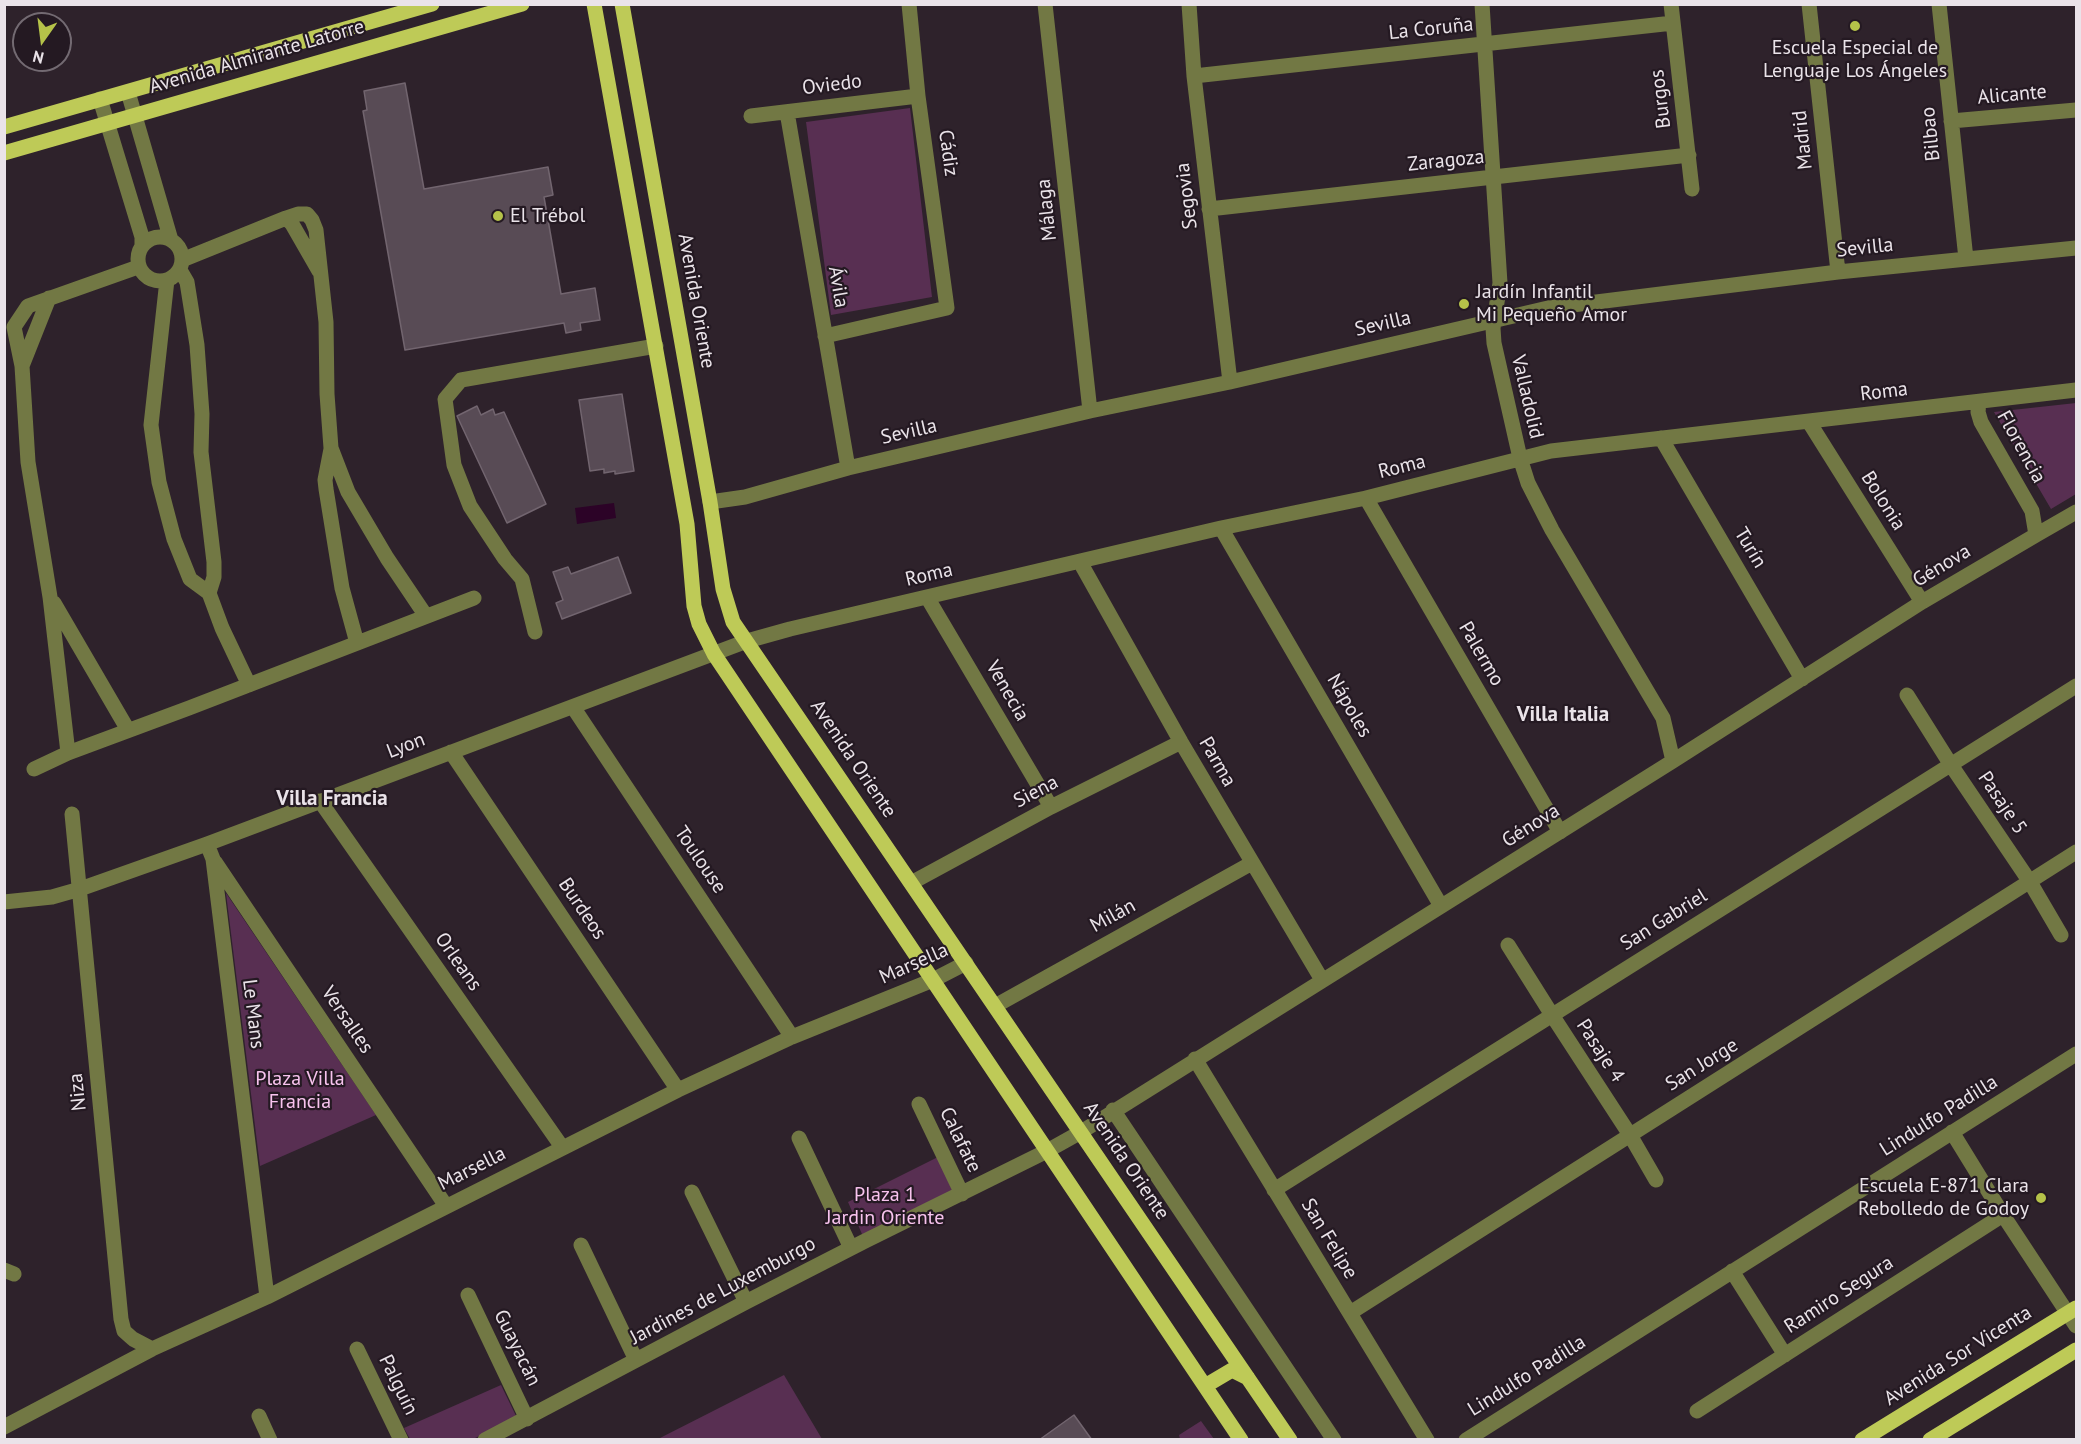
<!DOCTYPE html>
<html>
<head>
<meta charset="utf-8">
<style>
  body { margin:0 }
  #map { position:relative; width:2081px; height:1444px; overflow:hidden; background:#2e222b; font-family:"PT Sans",sans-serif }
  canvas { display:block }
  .frame { position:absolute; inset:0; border:6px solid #eae3e9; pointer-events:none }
  .north { position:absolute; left:12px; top:12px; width:60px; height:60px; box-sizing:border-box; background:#241922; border:2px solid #736a72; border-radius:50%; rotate:194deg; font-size:16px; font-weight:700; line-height:24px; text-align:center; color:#eae3e9 }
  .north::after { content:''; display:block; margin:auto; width:21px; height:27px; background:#b5c249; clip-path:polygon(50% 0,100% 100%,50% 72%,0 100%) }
</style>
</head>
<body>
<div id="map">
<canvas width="2081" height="1444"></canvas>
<div class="frame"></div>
<div class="north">N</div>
</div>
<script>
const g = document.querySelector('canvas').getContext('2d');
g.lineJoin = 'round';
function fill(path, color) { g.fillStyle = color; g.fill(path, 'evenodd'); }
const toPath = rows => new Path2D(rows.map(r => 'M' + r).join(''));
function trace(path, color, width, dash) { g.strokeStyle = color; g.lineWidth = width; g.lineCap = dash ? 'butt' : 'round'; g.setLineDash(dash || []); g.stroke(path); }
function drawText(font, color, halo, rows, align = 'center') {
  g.font = font + ' "PT Sans",sans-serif'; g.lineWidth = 4.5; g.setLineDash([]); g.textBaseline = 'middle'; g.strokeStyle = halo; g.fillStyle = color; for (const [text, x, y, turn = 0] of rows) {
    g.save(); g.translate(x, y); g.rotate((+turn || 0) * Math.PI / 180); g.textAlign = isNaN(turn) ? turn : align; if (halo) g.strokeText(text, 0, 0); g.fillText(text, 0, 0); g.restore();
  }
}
fill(toPath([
  [910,108,932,297,831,315,806,122],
  [2076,403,2076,494,2051,509,1994,412],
  [226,893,376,1115,260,1166],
  [938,1157,953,1192,865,1241,848,1202],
  [784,1375,822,1439,658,1439],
  [501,1385,517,1418,473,1439,410,1439,404,1428],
  [1201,1421,1214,1439,1180,1439,1179,1435]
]), '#582f52');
fill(toPath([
  [614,503,616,518,577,524,575,508]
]), '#2c0327');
const building = toPath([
  [405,83,424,189,548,167,553,195,544,197,561,294,595,288,600,320,580,323,581,330,566,333,564,323,405,350,363,111,367,110,364,91,405,83],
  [622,394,634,471,615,474,615,471,604,473,604,469,590,471,579,400,622,394],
  [477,406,481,415,493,409,495,415,504,412,546,504,507,523,457,416,477,406],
  [618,557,631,593,562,619,556,603,563,600,553,572,568,567,571,574,618,557],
  [1074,1415,1092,1440,1039,1440,1074,1415]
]);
fill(building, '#584b55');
trace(building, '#72656f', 1.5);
trace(toPath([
  [1045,4,1090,411],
  [1189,4,1194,76,1230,382],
  [1482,4,1500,283,1493,328,1494,343,1520,458,1528,483,1552,530,1663,718,1673,761],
  [1671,4,1692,189],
  [1809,4,1838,272],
  [1939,4,1966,259],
  [1194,76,1673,23],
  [128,92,171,240],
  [100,99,142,237,142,245],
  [787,112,848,468],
  [751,116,918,96],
  [1951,121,2076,110],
  [1209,209,1689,155],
  [286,218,292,224,319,271],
  '138 259a22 22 0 1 1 44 0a22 22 0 1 1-44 0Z',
  [182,260,286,218,298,214,307,214,312,220,316,230,326,322,327,394,331,448,348,492,387,558,426,616],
  [180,270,187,282,197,345,202,414,201,452,214,562,214,577,209,593,222,628,249,685],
  [167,280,151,425,159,482,174,539,190,579,209,593],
  [825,336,947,308,918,96,909,4],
  [22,366,49,298],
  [1809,422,1922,602],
  [1661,438,1802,679],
  [331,449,325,480,326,489,342,588,357,643],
  [1366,498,1560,832],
  [710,502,745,497,848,468,1090,411,1230,382,1548,308,1838,272,2076,248],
  [1221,528,1441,906],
  [2036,535,2076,512],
  [1080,562,1181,742,1322,980],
  [927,597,1051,807],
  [54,603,128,730],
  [535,632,522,579,505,559,470,506,454,465,445,399,461,380,656,346],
  [1907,695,1951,765,2030,882,2061,935],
  [573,707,792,1037],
  [451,752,678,1090],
  [68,753,50,597,28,462,22,366,14,327,28,306,138,267],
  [34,769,68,753,189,708,474,598],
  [320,801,562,1147],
  [72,814,121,1319,124,1331,133,1339,152,1349],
  [207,844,213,859,267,1297],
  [215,862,446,1206],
  [911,883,1051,807,1181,742],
  [4,902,52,897,80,889,207,844,747,641,790,629,1221,528,1366,498,1551,451,2076,390],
  [1508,945,1552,1015,1630,1135,1656,1180],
  [995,1006,1252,863],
  [1195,1059,1427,1440],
  [919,1104,962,1194],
  [1113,1110,1334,1440],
  [1952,1132,2003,1215,2076,1326],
  [799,1138,851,1248],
  [1274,1190,2076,686],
  [692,1192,746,1302],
  [581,1245,636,1360],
  [4,1270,14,1274],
  [1732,1271,1785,1355],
  [468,1295,527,1419],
  [1350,1313,2076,852],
  [357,1349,401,1440],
  [1697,1411,2003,1215],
  [259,1416,270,1440],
  [4,1427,152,1349,267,1297,678,1090,792,1037,933,980,966,963],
  [485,1440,746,1302,865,1241,1047,1151,1081,1132,1673,761,1922,602,2036,535,2032,511,1981,422,1978,412,1979,402],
  [1466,1440,2076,1054]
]), '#727844', 15);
trace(toPath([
  [594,4,687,524,694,606,699,624,714,654,1241,1440],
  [622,4,710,502,723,589,733,622,1290,1440],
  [4,127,432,4],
  [4,153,522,4],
  [1205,1386,1232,1370,1248,1378],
  [1862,1440,2076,1308],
  [1930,1440,2076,1350]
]), '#beca57', 15);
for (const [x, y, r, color] of [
  [1855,26,6,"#b5c249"],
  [498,216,6,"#b5c249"],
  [1464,304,6,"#b5c249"],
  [2041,1198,6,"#b5c249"]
]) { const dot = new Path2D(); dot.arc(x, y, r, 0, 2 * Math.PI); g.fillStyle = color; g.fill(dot); trace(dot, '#241922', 2); }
drawText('20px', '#eae3e9', '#241922', [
  ["La Coruña",1431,29,-6],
  ["Avenida Almirante Latorre",257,57,-16],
  ["Oviedo",832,85,-7],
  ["Alicante",2012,95,-5],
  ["Burgos",1661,99,-97],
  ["Bilbao",1931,134,-96],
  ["Madrid",1803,140,-96],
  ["Cádiz",948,153,82],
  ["Zaragoza",1446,161,-6],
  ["Segovia",1187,196,-97],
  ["Málaga",1047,210,-96],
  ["Sevilla",1865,248,-6],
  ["Ávila",838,287,80],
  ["Avenida Oriente",696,301,80],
  ["Sevilla",1383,324,-13],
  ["Roma",1884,392,-7],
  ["Valladolid",1527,397,77],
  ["Sevilla",909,432,-13],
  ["Florencia",2021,447,61],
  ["Roma",1402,467,-14],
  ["Bolonia",1883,501,58],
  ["Turín",1750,548,59],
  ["Génova",1942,566,-31],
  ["Roma",929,575,-13],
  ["Palermo",1481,654,60],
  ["Venecia",1007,691,60],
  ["Nápoles",1349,706,60],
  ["Lyon",406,746,-21],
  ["Avenida Oriente",853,759,56],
  ["Parma",1217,762,60],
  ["Siena",1036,792,-28],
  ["Pasaje 5",2002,803,56],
  ["Génova",1531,826,-32],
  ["Toulouse",700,860,56],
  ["Burdeos",582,909,56],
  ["Milán",1113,916,-29],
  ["San Gabriel",1664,920,-32],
  ["Orleans",458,962,55],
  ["Marsella",914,964,-24],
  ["Le Mans",253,1014,83],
  ["Versalles",347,1020,56],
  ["Pasaje 4",1600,1051,57],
  ["San Jorge",1702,1065,-32],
  ["Niza",78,1092,-96],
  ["Lindulfo Padilla",1939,1116,-32],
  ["Calafate",960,1140,64],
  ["Avenida Oriente",1126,1161,56],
  ["Marsella",472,1169,-27],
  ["San Felipe",1329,1239,59],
  ["Jardines de Luxemburgo",723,1291,-28],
  ["Ramiro Segura",1839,1295,-33],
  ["Guayacán",517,1348,64],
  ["Avenida Sor Vicenta",1958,1356,-32],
  ["Lindulfo Padilla",1527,1376,-32],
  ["Palguín",398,1385,64]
]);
drawText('20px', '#eae3e9', '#241922', [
  ["Escuela Especial de",1855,48,"center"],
  ["Lenguaje Los Ángeles",1855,71,"center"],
  ["El Trébol",510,216],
  ["Jardín Infantil",1476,292],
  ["Mi Pequeño Amor",1476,315],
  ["Escuela E-871 Clara",2029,1186,"right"],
  ["Rebolledo de Godoy",2029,1209,"right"]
], 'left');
drawText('20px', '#f8c3ee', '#241922', [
  ["Plaza Villa",300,1079],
  ["Francia",300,1102],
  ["Plaza 1",885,1195],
  ["Jardin Oriente",885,1218]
]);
drawText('bold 21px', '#eae3e9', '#241922', [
  ["Villa Italia",1563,715],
  ["Villa Francia",332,799]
]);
</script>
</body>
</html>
